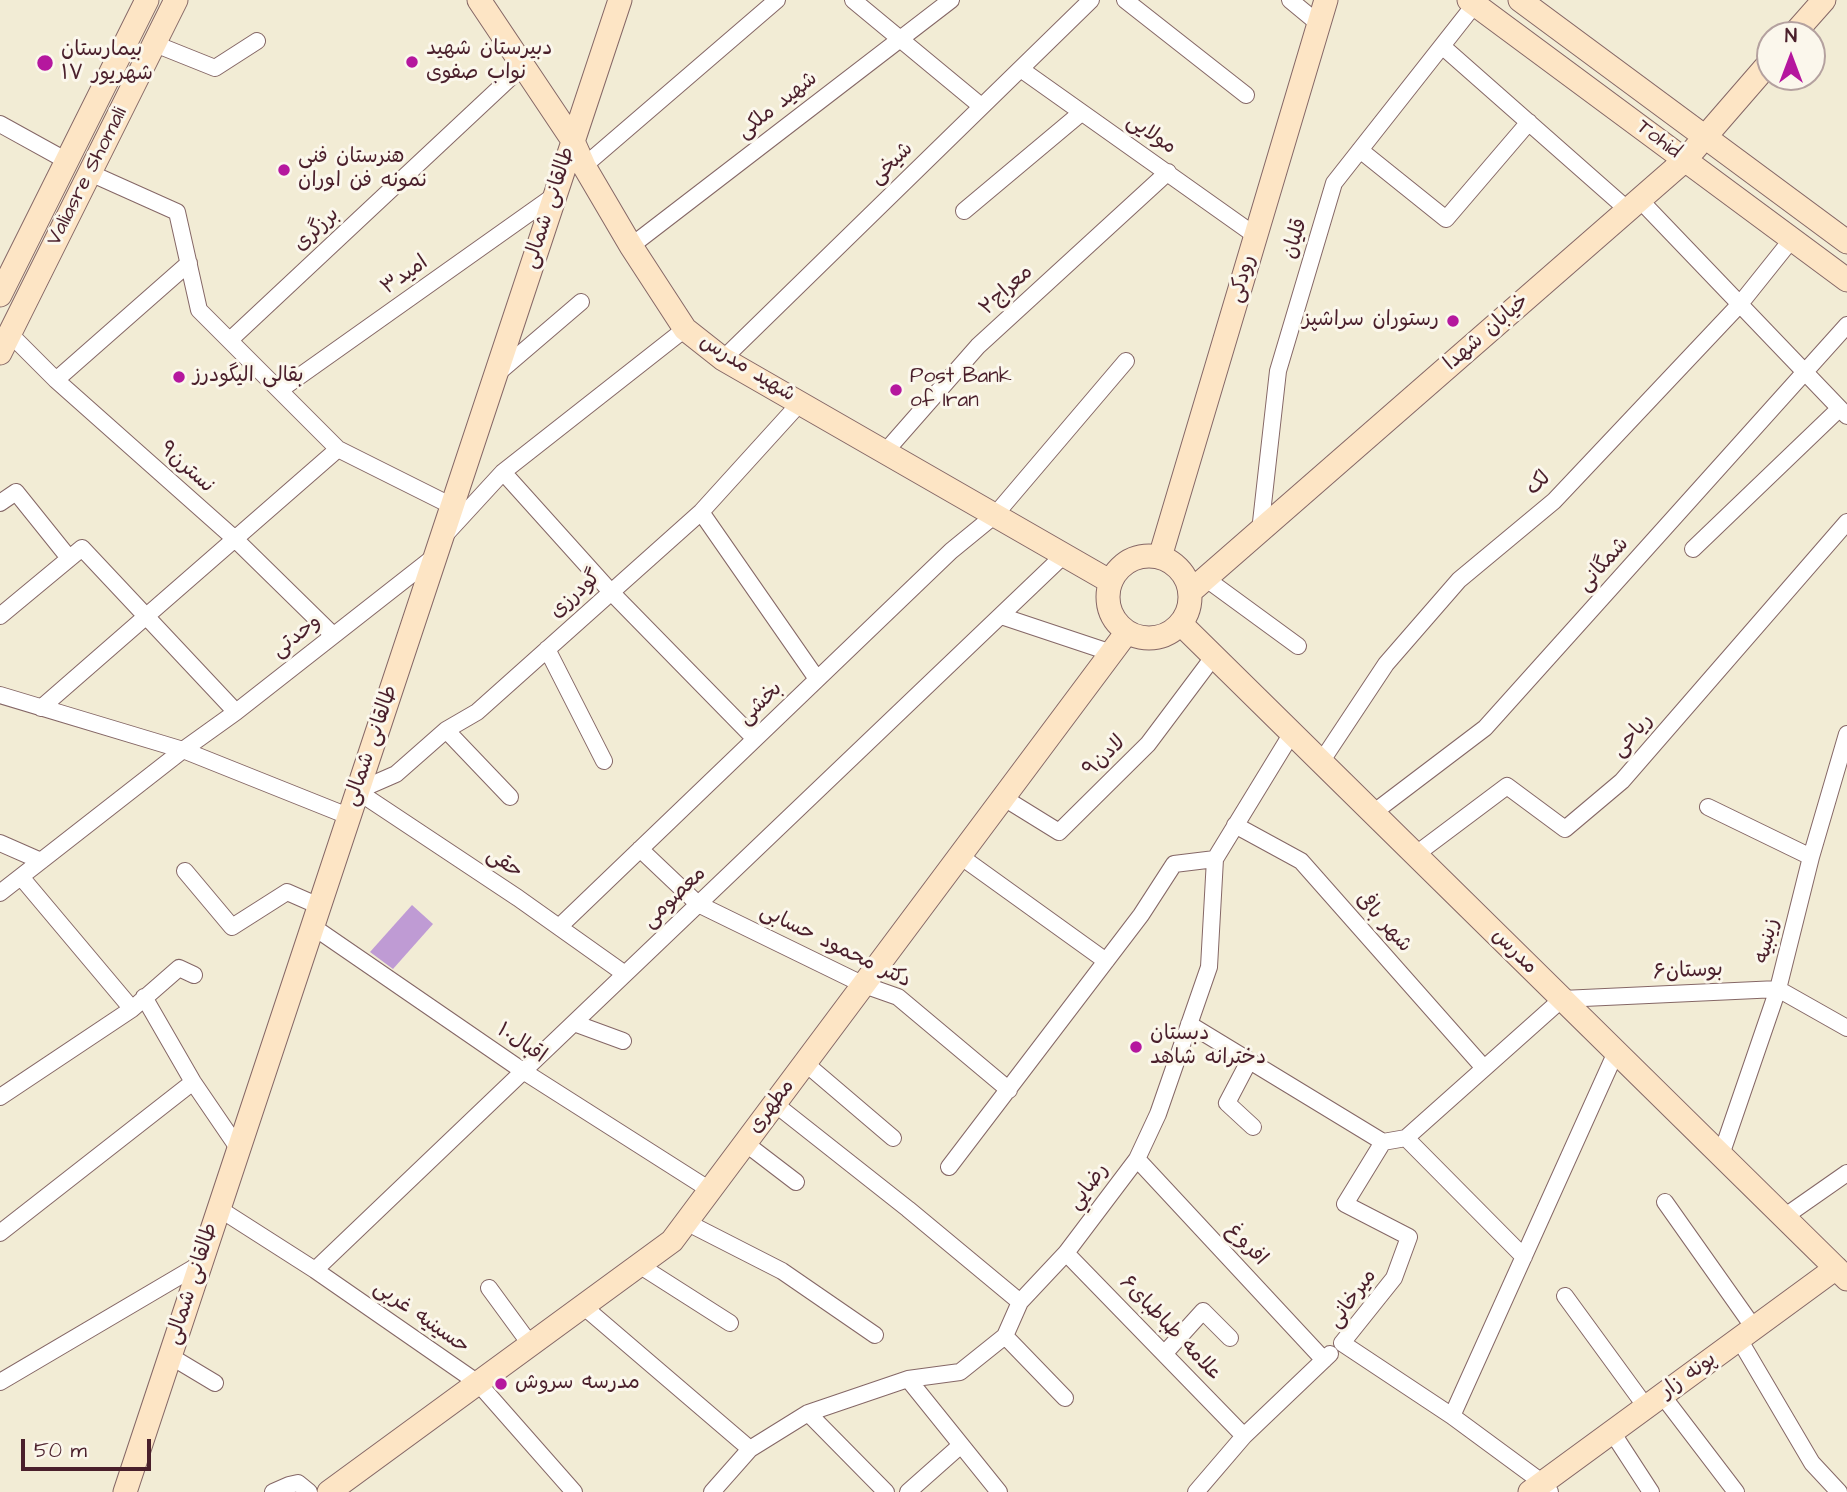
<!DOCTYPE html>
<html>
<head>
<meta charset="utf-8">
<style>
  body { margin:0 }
  #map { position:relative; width:1847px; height:1492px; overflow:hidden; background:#f2ecd5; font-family:"Architects Daughter",sans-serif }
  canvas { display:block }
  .north { position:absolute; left:1756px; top:21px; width:70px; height:70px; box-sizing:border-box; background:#fbf7ec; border:2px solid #b4a19f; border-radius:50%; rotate:0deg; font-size:19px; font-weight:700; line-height:28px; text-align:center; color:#4a1f2b }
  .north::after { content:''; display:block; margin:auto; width:24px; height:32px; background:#b5179e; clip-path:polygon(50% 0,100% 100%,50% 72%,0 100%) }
  .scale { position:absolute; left:21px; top:1439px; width:130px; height:32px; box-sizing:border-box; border:4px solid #4a1f2b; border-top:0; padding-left:9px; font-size:21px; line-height:24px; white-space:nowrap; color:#4a1f2b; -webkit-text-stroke:5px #fbf7ec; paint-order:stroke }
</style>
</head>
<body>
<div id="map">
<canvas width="1847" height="1492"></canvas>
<div class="north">N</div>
<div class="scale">50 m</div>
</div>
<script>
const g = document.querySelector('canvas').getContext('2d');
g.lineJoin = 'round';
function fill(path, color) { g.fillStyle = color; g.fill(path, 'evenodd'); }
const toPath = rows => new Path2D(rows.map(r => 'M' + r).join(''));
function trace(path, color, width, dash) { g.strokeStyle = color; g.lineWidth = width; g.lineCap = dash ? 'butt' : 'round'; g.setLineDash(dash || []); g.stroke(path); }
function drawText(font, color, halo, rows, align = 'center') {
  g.font = font + ' "Architects Daughter","Playpen Sans Arabic",sans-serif'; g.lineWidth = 6; g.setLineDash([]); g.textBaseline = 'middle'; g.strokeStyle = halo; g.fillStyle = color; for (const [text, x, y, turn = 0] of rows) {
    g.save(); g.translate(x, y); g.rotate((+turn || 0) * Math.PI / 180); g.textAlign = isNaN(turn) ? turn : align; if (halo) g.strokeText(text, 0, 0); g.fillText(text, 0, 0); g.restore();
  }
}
fill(toPath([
  [412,905,433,924,393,969,370,952]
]), '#bf9bd4');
const street = toPath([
  [853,0,981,106],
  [1125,0,1246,95],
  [1290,0,1319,24],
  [155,44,215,68,257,41],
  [1442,46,1628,210],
  [1022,70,1256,236],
  [0,124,67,161],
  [1360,150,1446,219,1529,122],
  [584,166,777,0],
  [90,173,177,212,199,310,338,449,452,506],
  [1639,199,1847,416],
  [964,211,1081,113],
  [631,246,951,0],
  [10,334,56,380,235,539,333,635],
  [230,340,524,65],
  [723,359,1091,0],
  [498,373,581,302],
  [56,380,189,263],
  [280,390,555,195],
  [885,452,978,346,1168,172],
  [503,472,611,592,755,739],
  [0,503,16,492,69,558],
  [701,512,817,679],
  [1260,531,1278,371,1334,183,1475,4],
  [446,534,503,472,685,329],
  [1693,549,1839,409],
  [1205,578,1298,646],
  [0,616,82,548,236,712],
  [1001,616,1112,653],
  [547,649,604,761],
  [0,695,183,750,348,816],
  [41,708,338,449],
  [446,730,510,797],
  [1321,762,1386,664,1459,580,1554,501,1740,304,1792,239],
  [357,791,396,774,446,730,477,712,701,512,800,403],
  [357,791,518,898,625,974],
  [1004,798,1059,832,1148,744,1214,656],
  [1708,807,1811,857],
  [1373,813,1485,728,1847,325],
  [1235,825,1301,861,1484,1068],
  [0,843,41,861],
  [640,849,698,904,864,985,898,997,1009,1090],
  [1415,855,1507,786,1565,829,1622,781,1847,522],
  [960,856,1106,961],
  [185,871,232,927,287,892,319,906],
  [21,877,132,1009,179,968,194,975],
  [0,893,183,750,236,712,435,556],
  [312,926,523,1071,710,1190],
  [559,927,951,551,995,515,1126,361],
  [144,997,193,1082,238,1148],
  [574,1023,623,1041],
  [1189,1024,1383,1142],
  [1249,1061,1227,1103,1253,1127],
  [805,1063,893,1138],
  [0,1097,132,1009],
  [775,1104,908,1209,1020,1302],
  [1406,1138,1524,1257],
  [745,1143,796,1182],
  [1721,1155,1778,989,1811,857,1847,734],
  [1137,1159,1324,1360],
  [949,1167,1141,915,1174,864,1215,859],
  [1665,1202,1754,1328],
  [218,1208,315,1270,478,1383,574,1492],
  [1784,1217,1847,1173],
  [686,1222,782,1271,875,1335],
  [0,1233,193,1082],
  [1066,1253,1244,1436],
  [639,1265,730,1323],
  [315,1270,1064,555],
  [489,1288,530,1344],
  [1565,1296,1646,1407],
  [583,1306,750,1449],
  [1005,1336,1065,1398],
  [1739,1339,1812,1463,1839,1492],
  [1165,1353,1203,1311,1230,1338],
  [170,1356,215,1383],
  [908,1379,999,1492],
  [0,1382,202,1263],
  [1662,1395,1736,1492],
  [808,1413,886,1492],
  [1452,1416,1616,1052],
  [1612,1432,1651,1492],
  [273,1492,289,1485,298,1483,309,1492],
  [712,1492,750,1449,808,1413,908,1379,960,1372,1005,1336,1020,1302,1066,1253,1137,1159,1158,1114,1209,967,1215,859,1292,733],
  [908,1492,961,1445],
  [1196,1492,1244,1436,1330,1354],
  [1550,1492,1543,1483,1452,1416,1342,1343,1394,1278,1409,1237,1345,1204,1383,1142,1406,1138,1562,999,1778,989,1847,1028]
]);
const secondary = toPath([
  [479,0,572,139,584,166,631,246,685,329,723,359,1111,582],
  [1469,0,1847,280],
  [1520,0,1847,242],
  [1793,35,1824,0],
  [0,295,147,0],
  [0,353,176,0],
  '1108 597a41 41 0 1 1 82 0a41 41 0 1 1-82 0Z',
  [1160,557,1326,0],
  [1191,591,1685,160,1770,62],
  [1181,624,1847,1279],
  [125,1492,620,0],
  [329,1492,672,1241,1127,632],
  [1530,1492,1836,1268]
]);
trace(street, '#856766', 18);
trace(secondary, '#856766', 25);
trace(street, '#fff', 16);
trace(secondary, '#fde5c5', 23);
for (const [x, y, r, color] of [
  [412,62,7,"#b5179e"],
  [45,63,9,"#b5179e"],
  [284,170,7,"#b5179e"],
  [1453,321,7,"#b5179e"],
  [179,377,7,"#b5179e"],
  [896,390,7,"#b5179e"],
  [1136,1047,7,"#b5179e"],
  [501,1384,7,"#b5179e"]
]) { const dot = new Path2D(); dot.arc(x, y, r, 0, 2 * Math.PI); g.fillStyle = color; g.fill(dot); trace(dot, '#fbf7ec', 2.5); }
drawText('21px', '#4a1f2b', '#fbf7ec', [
  ["دبیرستان شهید",426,50],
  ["نواب صفوی",426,74],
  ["بیمارستان",61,51],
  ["۱۷ شهریور",61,75],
  ["هنرستان فنی",298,158],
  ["نمونه فن اوران",298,182],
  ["رستوران سراشپز",1439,321,"right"],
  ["بقالی الیگودرز",193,377],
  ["Post Bank",910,378],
  ["of Iran",910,402],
  ["دبستان",1150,1035],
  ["دخترانه شاهد",1150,1059],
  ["مدرسه سروش",515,1384]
], 'left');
drawText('21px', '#4a1f2b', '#fbf7ec', [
  ["شهید ملکی",778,106,-38],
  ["مولایی",1151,135,34],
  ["Tohid",1658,140,37],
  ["شیخی",892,164,-44],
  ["Valiasre Shomali",88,177,-63],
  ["طالقانی شمالی",550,208,-72],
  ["برزگری",317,230,-43],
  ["قلیان",1296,239,-73],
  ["امید۳",405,276,-35],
  ["رودکی",1243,279,-73],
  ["معراج۲",1007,291,-42],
  ["خیابان شهدا",1487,333,-41],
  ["شهید مدرس",747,369,32],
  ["نسترن۹",186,468,42],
  ["لک",1539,484,-43],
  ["شمگانی",1604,565,-48],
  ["گودرزی",576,595,-42],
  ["وحدتی",297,637,-38],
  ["بخشی",761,704,-44],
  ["ریاحی",1633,736,-49],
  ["طالقانی شمالی",372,746,-71],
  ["لادن۹",1105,757,-44],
  ["حقی",504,864,34],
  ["معصومی",675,898,-44],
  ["شهر بافی",1383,923,48],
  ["زینبیه",1768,941,-76],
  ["دکتر محمود حسابی",835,947,26],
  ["مدرس",1514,952,45],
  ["بوستان۶",1688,972,-3],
  ["اقبال۱۰",521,1044,34],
  ["مطهری",772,1107,-53],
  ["رضایي",1089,1187,-53],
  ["افروغ",1246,1245,47],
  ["طالقانی شمالی",193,1284,-72],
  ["میرخانی",1353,1299,-54],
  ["حسینیه غربی",421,1318,35],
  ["علامه طباطبای۶",1170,1329,46],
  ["پونه زار",1689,1376,-36]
]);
</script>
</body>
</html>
